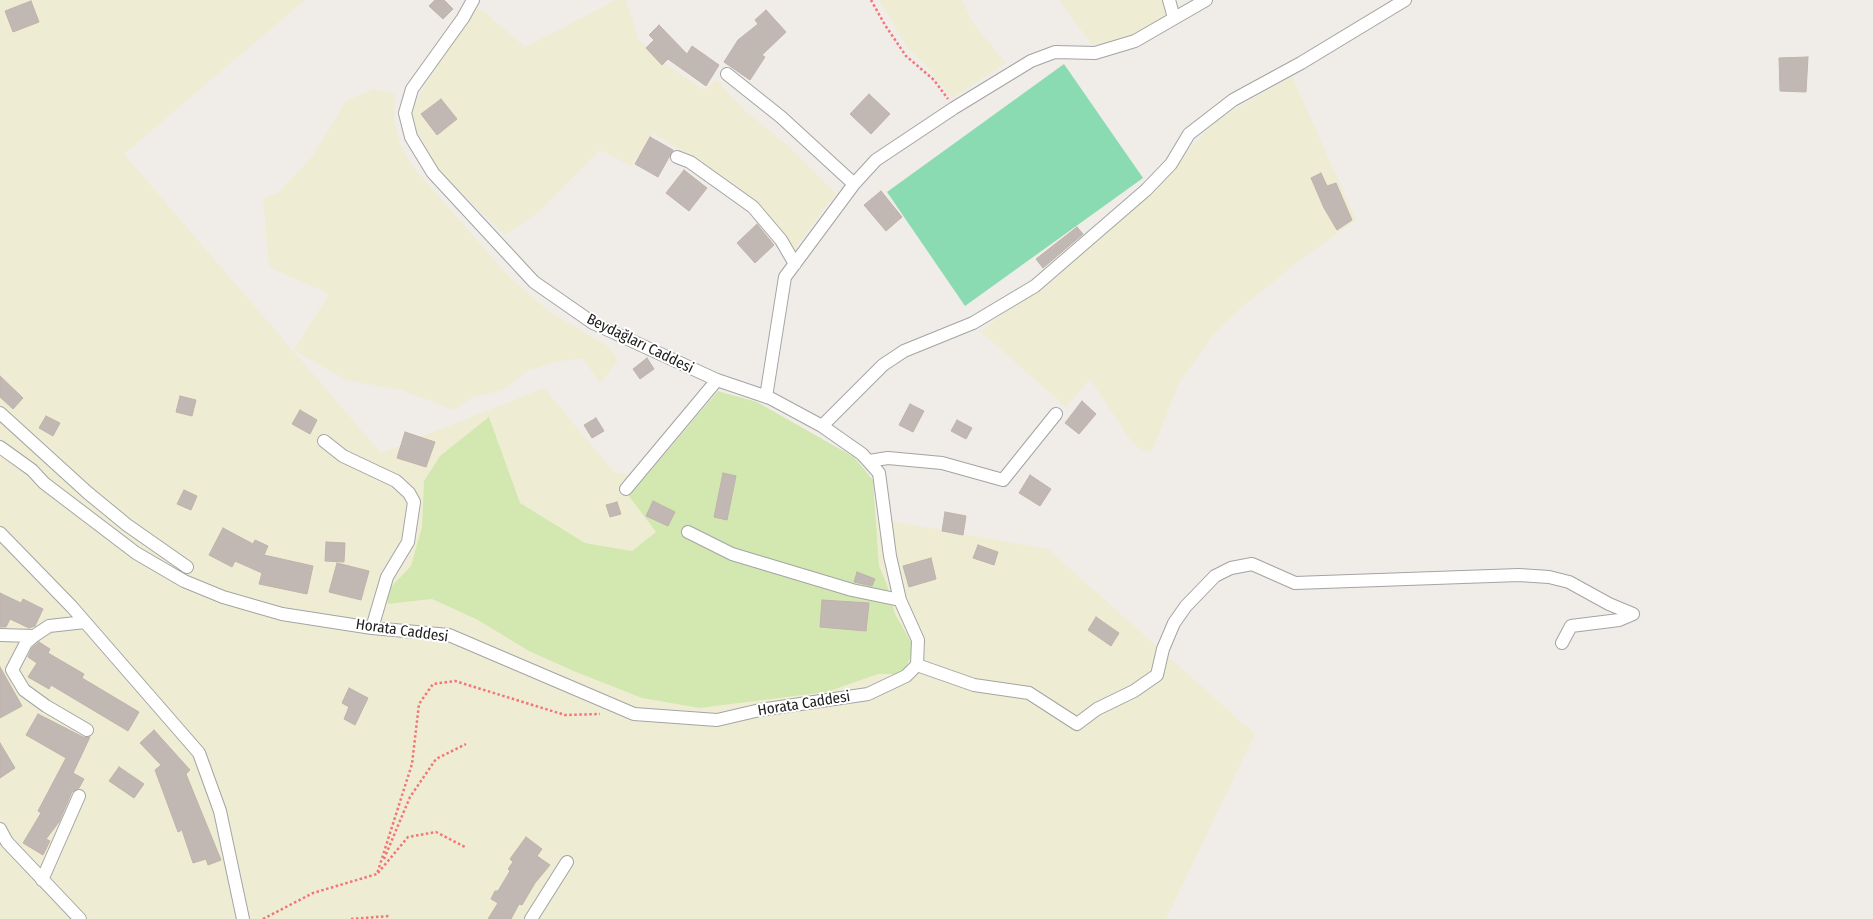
<!DOCTYPE html>
<html>
<head>
<meta charset="utf-8">
<style>
  body { margin:0 }
  canvas { display:block; background:#f0ece7 }
</style>
</head>
<body>
<canvas width="1873" height="919"></canvas>
<script>
const g = document.querySelector('canvas').getContext('2d');
g.lineJoin = 'round';
function fill(path, color) { g.fillStyle = color; g.fill(path, 'evenodd'); }
const toPath = rows => new Path2D(rows.map(r => 'M' + r).join(''));
function trace(path, color, width, dash) { g.strokeStyle = color; g.lineWidth = width; g.lineCap = dash ? 'butt' : 'round'; g.setLineDash(dash || []); g.stroke(path); }
function drawText(font, color, halo, rows, align = 'center') {
  g.font = font + ' "Fira Sans Condensed",sans-serif'; g.lineWidth = 4; g.setLineDash([]); g.textBaseline = 'middle'; g.strokeStyle = halo; g.fillStyle = color; for (const [text, x, y, turn = 0] of rows) {
    g.save(); g.translate(x, y); g.rotate((+turn || 0) * Math.PI / 180); g.textAlign = isNaN(turn) ? turn : align; if (halo) g.strokeText(text, 0, 0); g.fillText(text, 0, 0); g.restore();
  }
}
fill(toPath([
  [0,0,305,0,124,154,381,453,544,388,614,472,1048,549,1255,734,1166,919,0,919],
  [616,0,626,0,639,40,671,68,704,90,717,80,742,108,794,151,836,193,794,250,693,158,653,133,631,166,600,150,539,212,505,235,440,173,415,128,411,111,431,74,478,7,525,47],
  [879,0,962,0,973,23,1006,63,952,98,923,62,909,50],
  [1059,0,1164,0,1168,15,1152,26,1120,40,1092,45],
  [1292,76,1356,220,1296,263,1241,308,1214,334,1179,383,1152,452,1141,450,1131,441,1090,379,1066,407,981,332,1173,169,1187,151,1218,119],
  [374,89,395,93,394,120,400,143,410,163,508,276,550,312,609,347,618,361,600,383,582,358,555,362,527,371,504,390,473,397,454,410,401,390,346,380,294,350,329,294,269,267,263,199,279,192,311,158,347,100]
]), '#eeedd4');
fill(toPath([
  [718,391,757,402,854,457,873,480,879,566,887,585,895,614,911,642,911,656,906,667,895,674,878,674,827,692,699,708,642,698,576,672,529,651,478,620,432,599,388,604,386,592,411,566,422,527,424,481,440,456,489,417,520,503,585,543,632,551,656,532,629,496]
]), '#d2e8b0');
fill(toPath([
  [1064,64,1143,178,965,306,887,192]
]), '#8adbb2');
const building = toPath([
  [435,0,444,0,453,9,443,19,429,6,435,0],
  [31,1,39,22,13,32,5,11,31,1],
  [766,10,786,32,762,55,765,57,750,80,724,62,738,40,758,24,755,20,766,10],
  [659,25,687,54,692,46,719,65,706,86,668,59,662,65,646,48,654,40,649,35,659,25],
  [1808,57,1806,92,1780,91,1779,58,1808,57],
  [869,94,890,114,871,134,850,114,869,94],
  [441,99,457,119,437,135,421,114,441,99],
  [650,137,673,150,658,177,635,164,650,137],
  [684,170,707,188,689,211,666,193,684,170],
  [1321,173,1327,186,1336,183,1352,220,1337,230,1324,208,1311,178,1321,173],
  [881,191,902,217,886,231,864,205,881,191],
  [757,224,774,245,755,263,737,243,757,224],
  [1077,227,1083,234,1043,268,1036,259,1077,227],
  [647,358,654,369,640,379,633,369,647,358],
  [0,376,23,398,13,409,0,397,0,376],
  [180,396,196,400,192,416,176,412,180,396],
  [1082,401,1096,414,1079,434,1065,423,1082,401],
  [910,404,924,411,913,432,899,425,910,404],
  [300,410,317,420,310,434,292,424,300,410],
  [46,416,60,423,53,436,39,428,46,416],
  [596,418,604,431,592,438,584,425,596,418],
  [957,420,972,428,966,439,951,431,957,420],
  [405,432,435,442,426,467,397,458,405,432],
  [723,473,736,476,727,520,714,517,723,473],
  [1030,475,1051,489,1040,506,1019,493,1030,475],
  [184,490,197,496,191,510,177,504,184,490],
  [653,501,675,512,668,526,646,516,653,501],
  [617,502,621,514,610,517,606,505,617,502],
  [945,512,966,516,963,535,942,531,945,512],
  [223,528,253,544,255,540,268,546,264,555,313,566,307,594,259,584,262,573,235,561,232,567,209,555,223,528],
  [326,542,345,543,344,562,325,561,326,542],
  [978,545,998,552,994,565,973,558,978,545],
  [931,558,936,579,909,587,903,566,931,558],
  [337,563,369,571,361,600,329,592,337,563],
  [857,572,875,579,872,586,854,582,857,572],
  [0,593,21,603,23,599,43,609,35,626,29,628,10,619,6,627,0,627,0,593],
  [822,600,869,603,866,631,820,627,822,600],
  [1096,617,1119,633,1111,646,1088,630,1096,617],
  [39,642,50,649,48,653,84,674,82,678,139,712,128,731,51,685,49,689,28,677,37,663,28,657,32,648,39,642],
  [0,667,22,706,0,718,0,667],
  [349,688,368,698,355,725,344,719,349,707,342,703,349,688],
  [38,714,83,737,90,737,73,773,84,779,79,788,72,792,59,822,46,839,50,841,43,855,23,843,41,813,38,811,66,758,26,735,38,714],
  [154,730,190,770,186,774,221,860,208,865,206,859,193,863,182,830,178,832,155,770,161,765,140,743,154,730],
  [0,743,15,768,0,778,0,743],
  [119,767,144,784,134,798,109,781,119,767],
  [526,837,542,849,537,856,550,865,535,883,522,905,519,904,511,919,488,919,498,903,491,899,495,891,498,891,510,871,508,869,513,862,510,859,526,837]
]);
fill(building, '#c1b8b4');
trace(building, '#c1b2aa', 1);
const minor = toPath([
  [473,0,463,18,412,89,405,113,411,137,433,173,534,282,593,323,717,380,770,398,822,426,862,454,879,473,890,556,900,600,918,640,917,665],
  [1169,0,1174,18],
  [727,74,781,117,854,184],
  [677,157,690,162,753,207,781,240,795,264],
  [766,397,785,277,854,184,876,160,954,108,1031,61,1055,52,1095,53,1135,41,1206,0],
  [0,413,88,493,127,525,187,567],
  [822,426,883,365,904,351,973,323,1035,286,1146,190,1171,164,1189,134,1233,100,1301,63,1405,0],
  [324,441,343,456,396,481,409,493,414,502,408,542,387,577,372,628],
  [0,447,32,470,44,483,136,553,184,581,223,597,282,614,372,628,449,635,634,714,717,720,760,710,868,694,906,676,917,665],
  [869,461,888,458,942,463,1003,480,1056,414],
  [626,489,717,380],
  [688,532,732,554,852,590,900,600],
  [0,533,72,607,199,753,220,811,243,919],
  [85,622,49,626,34,636,26,643,12,670,24,690,46,706,87,730],
  [0,635,34,636],
  [917,665,974,685,1029,693,1077,724,1097,709,1134,691,1157,675,1163,649,1174,623,1186,606,1215,576,1231,568,1252,564,1295,583,1519,575,1549,577,1569,582,1609,604,1633,614,1619,620,1571,626,1562,643],
  [0,829,7,842,80,919],
  [42,880,79,796],
  [531,919,567,862]
]);
trace(minor, '#a4a4a4', 14);
trace(toPath([
  [871,0,885,25,906,56,934,80,948,99],
  [384,859,410,797,436,759,466,744],
  [378,873,408,837,436,832,465,847],
  [263,919,313,893,377,874,412,764,419,704,433,684,455,681,565,715,600,714],
  [351,919,389,916]
]), '#f37577', 2.5, [2.5, 2.5]);
trace(minor, '#fff', 12);
drawText('15px', '#202020', '#fff', [
  ["Beydağları Caddesi",640,344,26],
  ["Horata Caddesi",402,631,8],
  ["Horata Caddesi",804,704,-9]
]);
</script>
</body>
</html>
